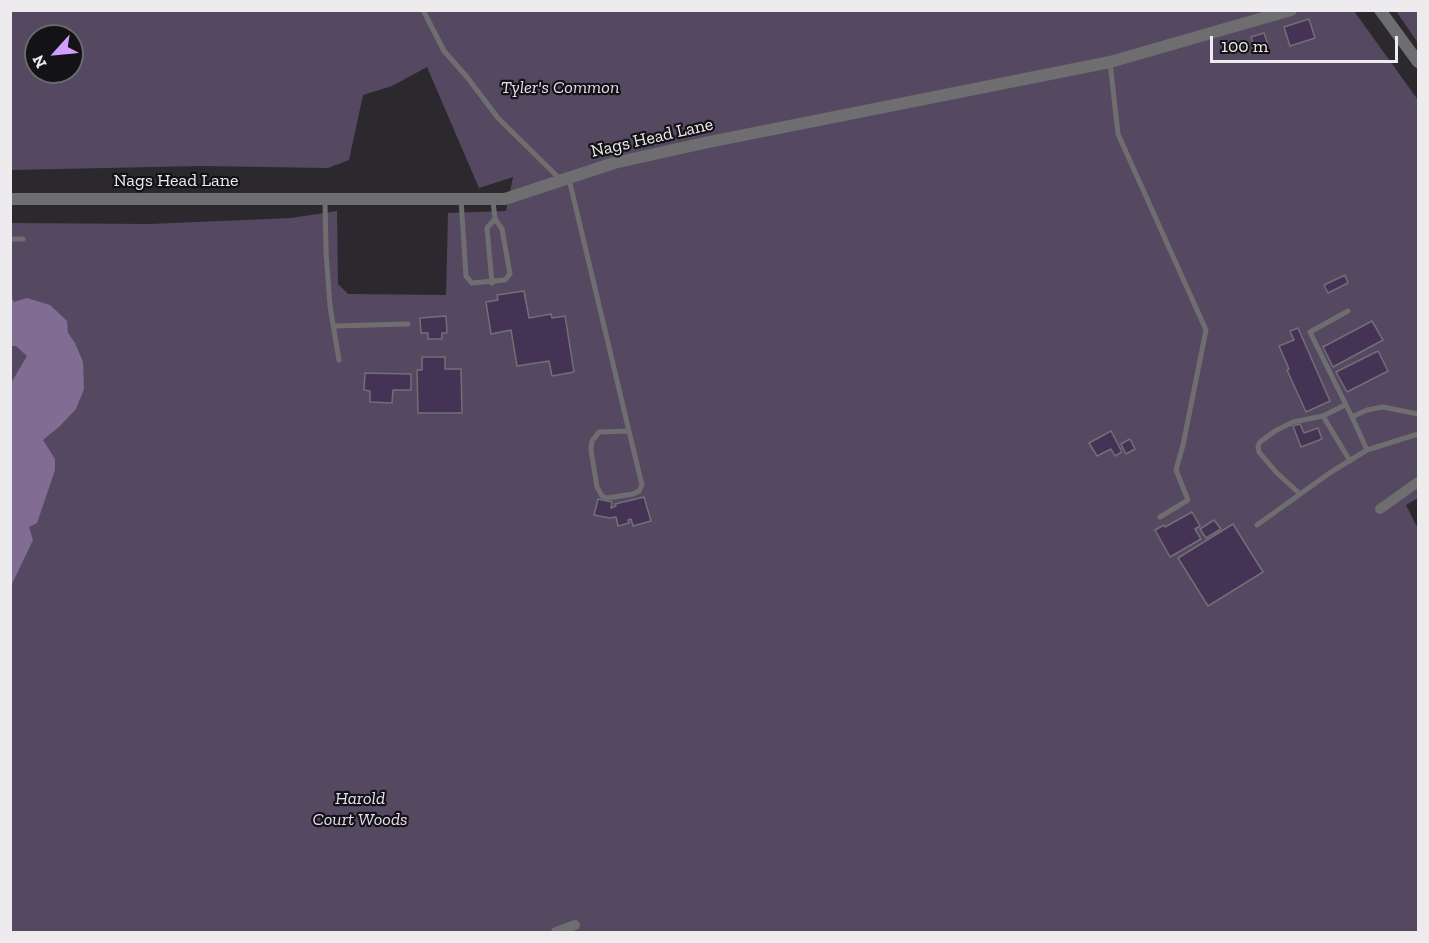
<!DOCTYPE html>
<html>
<head>
<meta charset="utf-8">
<style>
  body { margin:0 }
  #map { position:relative; width:1429px; height:943px; overflow:hidden; background:#2b292e; font-family:"Zilla Slab",serif }
  canvas { display:block }
  .frame { position:absolute; inset:0; border:12px solid #edebee; pointer-events:none }
  .north { position:absolute; left:24px; top:24px; width:60px; height:60px; box-sizing:border-box; background:#131214; border:2px solid #6a696b; border-radius:50%; rotate:243deg; font-size:16px; font-weight:700; line-height:24px; text-align:center; color:#edebee }
  .north::after { content:''; display:block; margin:auto; width:21px; height:27px; background:#d19dfe; clip-path:polygon(50% 0,100% 100%,50% 72%,0 100%) }
  .scale { position:absolute; left:1210px; top:36px; width:188px; height:27px; box-sizing:border-box; border:3px solid #edebee; border-top:0; padding-left:8px; font-size:18px; line-height:21px; white-space:nowrap; color:#edebee; -webkit-text-stroke:4px #131214; paint-order:stroke }
</style>
</head>
<body>
<div id="map">
<canvas width="1429" height="943"></canvas>
<div class="frame"></div>
<div class="north">N</div>
<div class="scale">100 m</div>
</div>
<script>
const g = document.querySelector('canvas').getContext('2d');
g.lineJoin = 'round';
function fill(path, color) { g.fillStyle = color; g.fill(path, 'evenodd'); }
const toPath = rows => new Path2D(rows.map(r => 'M' + r).join(''));
function trace(path, color, width, dash) { g.strokeStyle = color; g.lineWidth = width; g.lineCap = dash ? 'butt' : 'round'; g.setLineDash(dash || []); g.stroke(path); }
function drawText(font, color, halo, rows, align = 'center') {
  g.font = font + ' "Zilla Slab",serif'; g.lineWidth = 4.5; g.setLineDash([]); g.textBaseline = 'middle'; g.strokeStyle = halo; g.fillStyle = color; for (const [text, x, y, turn = 0] of rows) {
    g.save(); g.translate(x, y); g.rotate((+turn || 0) * Math.PI / 180); g.textAlign = isNaN(turn) ? turn : align; if (halo) g.strokeText(text, 0, 0); g.fillText(text, 0, 0); g.restore();
  }
}
fill(toPath([
  [10,11,1354,11,1418,100,1418,498,1406,505,1418,529,1418,932,11,932,11,223,150,224,291,218,337,211,338,284,348,294,446,295,448,213,506,211,513,177,479,188,427,67,392,86,363,95,349,160,328,168,201,166,11,170],
  [36,36,72,36,72,72,36,72],
  [1396,11,1418,11,1418,43]
]), '#554961');
fill(toPath([
  [11,297,14,302,27,298,50,305,67,321,68,333,75,343,83,362,84,389,76,409,60,426,43,440,55,459,55,470,37,523,29,527,33,540,11,586,11,383,27,356,16,346,11,346]
]), '#816c94');
const building = toPath([
  [1309,19,1315,38,1290,46,1284,27,1309,19],
  [1264,33,1268,45,1255,49,1251,37,1264,33],
  [1345,275,1348,283,1328,293,1324,285,1345,275],
  [524,291,529,318,551,314,552,318,565,316,574,372,552,376,549,361,517,366,511,330,491,334,486,302,498,300,497,295,524,291],
  [446,316,447,333,442,333,442,339,428,339,428,333,421,333,420,318,446,316],
  [1372,321,1383,340,1333,367,1323,347,1372,321],
  [1298,328,1330,401,1306,412,1287,370,1289,369,1279,346,1294,340,1290,331,1298,328],
  [1378,351,1388,371,1347,392,1336,372,1378,351],
  [422,357,445,357,445,369,461,369,462,413,418,413,417,370,422,370,422,357],
  [365,373,411,374,411,390,393,390,392,403,370,402,370,391,364,390,365,373],
  [1300,424,1304,433,1318,428,1322,439,1301,447,1293,426,1300,424],
  [1111,431,1122,452,1115,456,1111,449,1097,456,1089,443,1111,431],
  [1130,439,1135,449,1126,454,1121,444,1130,439],
  [644,497,651,521,633,526,631,519,628,520,629,523,618,526,616,517,610,518,594,515,598,499,612,502,611,508,616,506,615,504,644,497],
  [1192,512,1200,526,1195,529,1201,539,1170,557,1155,530,1164,525,1165,527,1192,512],
  [1214,520,1221,529,1206,538,1200,529,1214,520],
  [1233,524,1263,572,1208,606,1178,558,1233,524]
]);
fill(building, '#453356');
trace(building, '#726f75', 1.5);
trace(toPath([
  [423,10,444,51,467,77,498,118,560,179],
  [1110,62,1118,134,1206,330,1183,445,1176,470,1188,500,1160,517],
  [569,179,629,431,642,485,639,491,633,494,607,498,602,496,597,487,591,450,592,441,599,432,629,431],
  [325,199,326,252,330,306,339,360],
  [461,199,466,276,472,283,505,280,510,274,502,229,495,219,493,201],
  [10,239,23,239],
  [492,283,487,228,495,219],
  [1348,311,1310,332,1352,417,1367,410,1383,407,1418,414],
  [333,326,408,324],
  [1323,416,1345,405],
  [1352,417,1367,450],
  [1300,494,1276,472,1259,452,1258,446,1260,442,1275,431,1293,422,1323,416,1350,461],
  [1257,525,1331,472,1367,450,1418,434]
]), '#6e6d6f', 5);
trace(toPath([
  [1380,509,1418,482],
  [556,932,575,925]
]), '#6e6d6f', 10);
trace(toPath([
  [1380,10,1418,62],
  [10,199,505,199,614,163,704,143,1110,62,1291,10]
]), '#6e6d6f', 12);
drawText('italic 18px', '#e9dcf6', '#131214', [
  ["Tyler's Common",560,88],
  ["Harold",360,799],
  ["Court Woods",360,820]
]);
drawText('18px', '#edebee', '#131214', [
  ["Nags Head Lane",652,138,-13],
  ["Nags Head Lane",176,181]
]);
</script>
</body>
</html>
